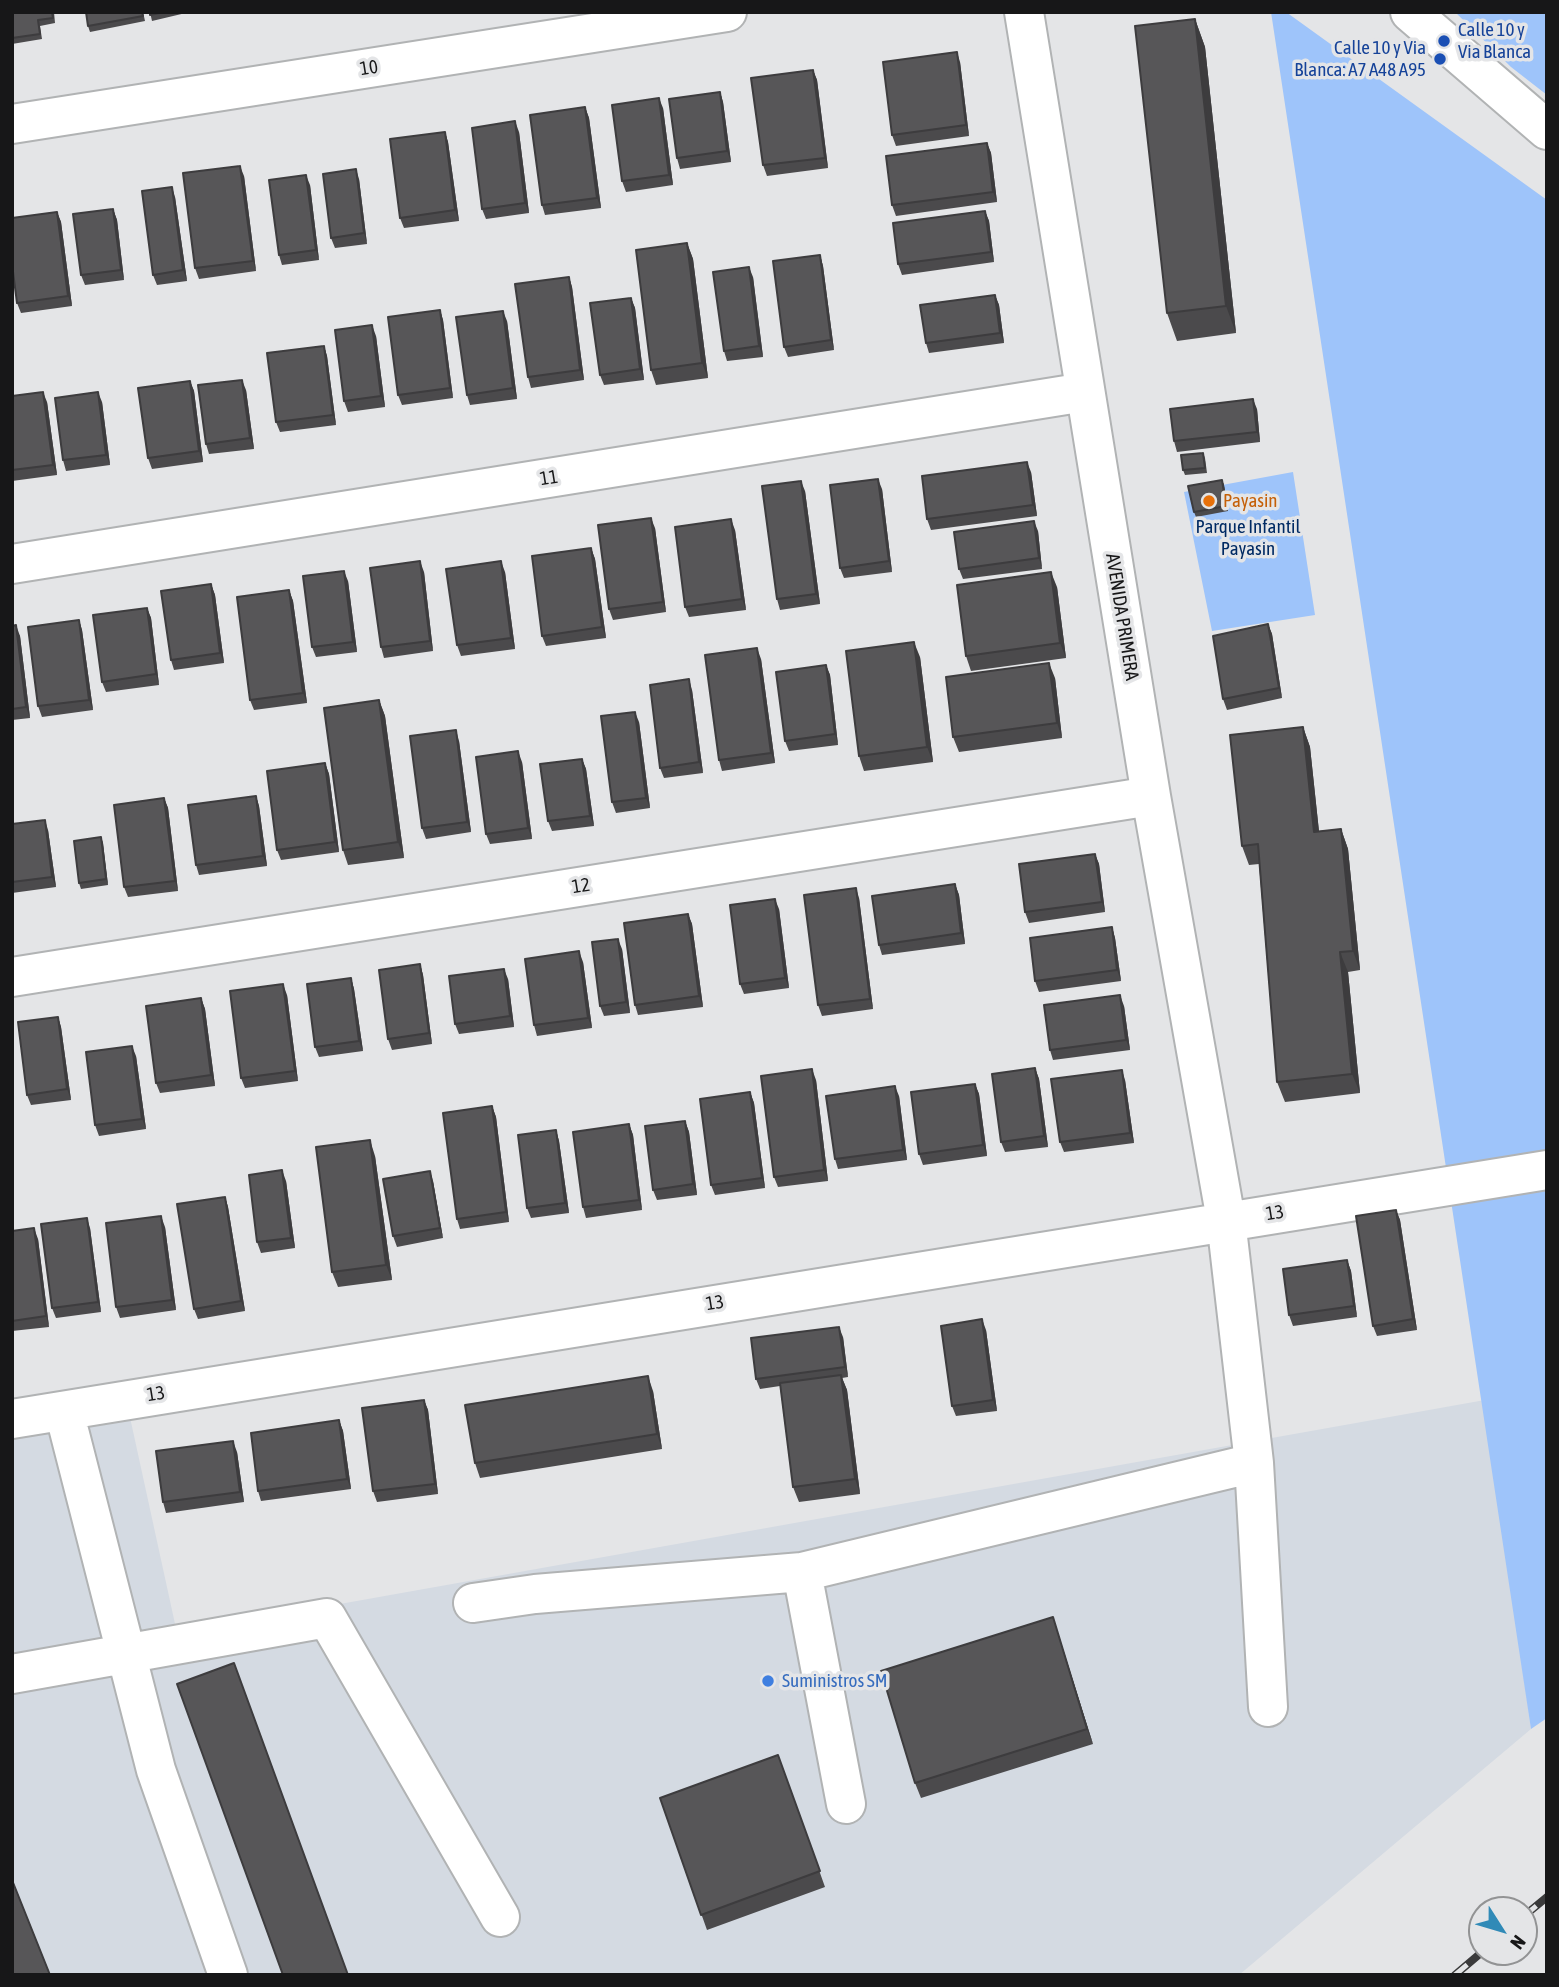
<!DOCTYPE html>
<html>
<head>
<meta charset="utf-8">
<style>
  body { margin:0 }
  #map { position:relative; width:1559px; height:1987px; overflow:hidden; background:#e4e5e7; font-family:"Asap Condensed",sans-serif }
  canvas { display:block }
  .frame { position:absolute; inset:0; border:14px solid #171718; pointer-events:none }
  .north { position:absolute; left:1468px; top:1896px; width:70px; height:70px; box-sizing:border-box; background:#e4e5e7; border:2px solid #929394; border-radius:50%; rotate:127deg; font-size:19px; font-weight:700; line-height:28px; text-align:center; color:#171718 }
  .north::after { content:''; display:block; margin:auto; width:24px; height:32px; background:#308ab7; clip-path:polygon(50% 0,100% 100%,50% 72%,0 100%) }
</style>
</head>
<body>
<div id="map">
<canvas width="1559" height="1987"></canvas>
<div class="frame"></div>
<div class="north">N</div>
</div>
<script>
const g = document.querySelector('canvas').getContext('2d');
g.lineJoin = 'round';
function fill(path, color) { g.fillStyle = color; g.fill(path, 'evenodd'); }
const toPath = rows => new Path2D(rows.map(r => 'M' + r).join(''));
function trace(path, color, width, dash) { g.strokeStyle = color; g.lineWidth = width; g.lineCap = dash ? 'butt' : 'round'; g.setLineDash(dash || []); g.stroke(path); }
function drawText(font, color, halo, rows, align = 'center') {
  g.font = font + ' "Asap Condensed",sans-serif'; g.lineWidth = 7; g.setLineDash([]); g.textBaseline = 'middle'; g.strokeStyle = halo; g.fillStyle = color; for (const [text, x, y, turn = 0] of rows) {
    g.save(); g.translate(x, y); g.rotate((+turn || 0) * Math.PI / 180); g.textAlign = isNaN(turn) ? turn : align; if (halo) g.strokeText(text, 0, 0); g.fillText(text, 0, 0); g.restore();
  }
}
fill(toPath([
  [126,1399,177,1633,1485,1400,1531,1729,1239,1975,12,1975,12,1419]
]), '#d4dae2');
fill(toPath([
  [1271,12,1286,12,1547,200,1547,1718,1531,1729],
  [1455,12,1547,12,1547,95,1511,67],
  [1293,472,1315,615,1212,631,1184,492]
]), '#9ec4fa');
const minor = toPath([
  [1024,12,1151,796,1226,1220,1254,1463,1268,1707],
  [12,124,727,12],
  [12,564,1085,392],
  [12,977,1151,796],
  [64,1411,156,1770,228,1975],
  [12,1419,1547,1170],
  [473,1603,535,1594,802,1572],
  [12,1674,327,1618,500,1917],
  [846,1804,802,1572,1254,1463]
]);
const major = toPath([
  [1410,12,1547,130]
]);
trace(minor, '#b1b3b4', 42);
trace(major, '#b1b3b4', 42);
trace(minor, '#fff', 38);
trace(major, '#fff', 38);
const rail = toPath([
  [1524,1916,1547,1897],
  [1455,1975,1482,1952]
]);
trace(rail, '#3a3a3b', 8);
trace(rail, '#e4e5e7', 5, [16]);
fill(toPath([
  [12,12,54,12,55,23,40,26,42,39,12,44],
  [143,12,145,21,90,32,88,26],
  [150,12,190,12,152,21],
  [1195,19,1205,47,1236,333,1177,341,1167,313],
  [960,62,969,136,896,146,892,135],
  [813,70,817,80,828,168,767,176,763,165],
  [720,92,723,102,731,162,680,169,677,158],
  [585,107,589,118,601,208,545,215,542,205],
  [663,108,673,185,626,192,622,181],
  [445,132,448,142,459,221,404,228,400,218],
  [519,132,529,213,486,219,482,209],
  [987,143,991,153,997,202,896,216,892,205],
  [244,176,256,271,199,279,195,268],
  [359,179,367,244,335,248,331,238],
  [310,185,319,260,282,265,279,255],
  [175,197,187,281,157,285,153,275],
  [113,209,117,220,124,280,85,285,81,275],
  [985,211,989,221,994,262,902,275,898,264],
  [57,212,61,222,72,306,21,313,17,303],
  [687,243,693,259,708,378,656,385,651,370],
  [820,255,823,266,834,350,788,357,784,347],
  [569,277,572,287,584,380,531,388,528,377],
  [753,277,763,357,727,361,724,351],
  [995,295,999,305,1004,343,929,353,926,343],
  [631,298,635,308,644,380,604,385,600,375],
  [440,310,443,320,453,398,402,405,398,395],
  [507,321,517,399,470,405,467,395],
  [376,336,385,407,348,412,344,401],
  [324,346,327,356,336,425,280,432,276,422],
  [190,381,194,391,203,462,152,469,148,458],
  [246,390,254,449,209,454,206,444],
  [12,396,47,402,57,475,12,481],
  [102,402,110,465,66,471,63,460],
  [1257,409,1260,442,1177,452,1174,441],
  [1203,453,1205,458,1207,473,1185,475,1183,470],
  [1031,472,1037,516,931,530,927,519],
  [1222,480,1224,485,1228,511,1196,517,1194,512],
  [882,489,892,572,844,578,840,568],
  [805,491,820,604,780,610,777,599],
  [655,528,666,612,613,620,609,609],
  [735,530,746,610,689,617,685,607],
  [1038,531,1042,569,963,579,959,569],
  [591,548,595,559,606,638,546,646,542,636],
  [424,572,433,651,384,658,381,647],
  [505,572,515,649,461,656,457,645],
  [348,581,357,652,316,657,312,647],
  [211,584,215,595,224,663,174,670,171,660],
  [1057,587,1066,658,971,671,966,656],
  [289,590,293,601,307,703,254,710,250,700],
  [147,608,151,618,159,685,106,692,102,682],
  [79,620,82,630,93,710,42,717,38,706],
  [1268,624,1272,634,1282,698,1227,710,1223,699],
  [12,626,20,636,30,718,12,720],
  [920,657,933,762,864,771,859,756],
  [761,659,775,763,722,771,719,760],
  [826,665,830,675,838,745,789,751,785,741],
  [1055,678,1062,738,959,752,953,737],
  [692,690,703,773,664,778,660,768],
  [379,700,385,716,404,858,348,865,343,850],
  [639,722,650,808,616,813,612,802],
  [1303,727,1310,747,1319,831,1341,829,1348,849,1360,970,1348,972,1360,1093,1285,1102,1277,1082,1259,864,1249,865,1242,846],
  [459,741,471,832,426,839,422,828],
  [582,759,586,769,594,826,552,831,548,821],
  [522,762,532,839,490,844,486,834],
  [325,763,329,774,339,852,281,860,277,850],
  [256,796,259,806,267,866,199,875,196,865],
  [164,798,168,808,178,891,128,897,124,887],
  [12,824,48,830,56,887,12,893],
  [101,837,103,843,108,885,81,889,79,883],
  [1095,854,1099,864,1105,912,1029,923,1025,912],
  [955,884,959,895,965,944,882,955,879,945],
  [859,898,873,1009,822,1016,818,1005],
  [779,909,789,988,744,994,740,984],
  [688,914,692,924,703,1007,638,1015,635,1005],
  [1112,927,1115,938,1121,981,1039,992,1035,981],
  [622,949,630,1013,604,1016,600,1006],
  [583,962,592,1028,537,1036,534,1025],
  [420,964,423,975,432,1044,392,1050,388,1039],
  [351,978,354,989,363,1051,319,1057,315,1047],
  [508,979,514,1027,459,1034,455,1024],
  [287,995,298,1081,245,1088,241,1078],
  [201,998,205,1009,215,1086,160,1093,156,1083],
  [1124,1006,1130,1050,1053,1060,1050,1050],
  [58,1017,61,1027,71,1100,31,1105,27,1095],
  [136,1056,146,1129,99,1136,95,1125],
  [1035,1068,1039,1079,1048,1147,1005,1152,1001,1142],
  [816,1080,828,1181,778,1187,774,1177],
  [1125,1080,1134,1143,1064,1152,1060,1142],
  [975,1084,979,1094,987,1156,923,1165,919,1154],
  [750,1092,754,1103,765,1188,715,1195,711,1185],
  [899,1096,907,1160,838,1169,835,1159],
  [492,1106,496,1117,509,1222,460,1229,457,1219],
  [685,1121,689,1132,697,1195,657,1200,653,1190],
  [629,1124,633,1135,642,1210,586,1218,583,1207],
  [556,1130,559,1141,569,1213,531,1218,527,1208],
  [375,1156,392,1280,338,1287,332,1272],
  [286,1181,295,1248,261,1253,257,1242],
  [433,1181,443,1238,397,1247,393,1236],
  [225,1197,228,1207,245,1311,198,1319,194,1309],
  [1396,1210,1400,1220,1417,1330,1377,1336,1373,1326],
  [165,1227,176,1310,120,1318,116,1307],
  [90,1228,101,1312,56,1318,52,1308],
  [12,1231,38,1239,49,1327,12,1331],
  [1347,1260,1351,1271,1357,1317,1293,1326,1289,1315],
  [986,1330,997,1411,956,1416,952,1406],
  [843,1337,848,1377,842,1378,847,1390,860,1494,799,1502,793,1487,780,1386,760,1389,756,1379],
  [653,1391,662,1449,480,1478,475,1463],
  [424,1400,428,1410,438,1494,377,1502,373,1491],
  [339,1420,343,1431,351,1489,261,1501,258,1491],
  [237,1452,244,1502,166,1513,163,1502],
  [1058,1633,1093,1744,921,1798,915,1783],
  [778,1755,825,1887,707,1930,660,1798]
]), '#4b4a4c');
fill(toPath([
  [1195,19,1205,47,1236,333,1226,306],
  [957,52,960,62,969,136,966,125],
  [813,70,817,80,828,168,825,158],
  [720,92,723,102,731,162,727,151],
  [659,98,663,108,673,185,669,175],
  [585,107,589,118,601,208,597,198],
  [515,121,519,132,529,213,525,203],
  [445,132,448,142,459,221,455,210],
  [987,143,991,153,997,202,993,192],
  [240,166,244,176,256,271,253,261],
  [356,169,359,179,367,244,364,233],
  [306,175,310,185,319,260,316,250],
  [172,187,175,197,187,281,183,270],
  [113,209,117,220,124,280,121,270],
  [985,211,989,221,994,262,991,252],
  [57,212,61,222,72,306,68,296],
  [687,243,693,259,708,378,702,363],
  [820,255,823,266,834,350,831,340],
  [749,267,753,277,763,357,759,346],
  [569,277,572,287,584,380,580,370],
  [995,295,999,305,1004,343,1000,333],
  [631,298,635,308,644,380,640,369],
  [440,310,443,320,453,398,450,388],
  [503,311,507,321,517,399,513,388],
  [372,325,376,336,385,407,381,396],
  [324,346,327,356,336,425,333,415],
  [242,380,246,390,254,449,250,438],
  [190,381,194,391,203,462,199,451],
  [43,392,47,402,57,475,53,465],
  [98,392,102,402,110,465,106,455],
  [1253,399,1257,409,1260,442,1257,432],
  [1027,462,1031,472,1037,516,1033,505],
  [878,479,882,489,892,572,889,561],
  [1222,480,1224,485,1228,511,1226,506],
  [801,481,805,491,820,604,816,594],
  [651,518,655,528,666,612,663,602],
  [731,519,735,530,746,610,742,599],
  [1034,521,1038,531,1042,569,1039,558],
  [591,548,595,559,606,638,602,627],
  [420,561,424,572,433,651,430,641],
  [501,561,505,572,515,649,511,638],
  [344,571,348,581,357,652,353,642],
  [1051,572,1057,587,1066,658,1060,643],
  [211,584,215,595,224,663,220,653],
  [289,590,293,601,307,703,303,693],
  [147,608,151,618,159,685,156,674],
  [79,620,82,630,93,710,89,700],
  [1268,624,1272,634,1282,698,1279,688],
  [16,625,20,636,30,718,26,707],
  [914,642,920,657,933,762,927,747],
  [757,648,761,659,775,763,771,753],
  [1049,663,1055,678,1062,738,1057,723],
  [826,665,830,675,838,745,835,734],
  [689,679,692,690,703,773,699,762],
  [379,700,385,716,404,858,398,842],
  [635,712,639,722,650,808,646,798],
  [1303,727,1310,747,1321,851,1314,832],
  [456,730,459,741,471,832,467,822],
  [518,751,522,762,532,839,528,828],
  [582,759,586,769,594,826,590,816],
  [325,763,329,774,339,852,335,842],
  [256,796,259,806,267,866,263,856],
  [164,798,168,808,178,891,175,881],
  [45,820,48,830,56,887,52,877],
  [1341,829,1348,849,1360,970,1353,951],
  [101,837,103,843,108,885,106,879],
  [1095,854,1099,864,1105,912,1102,902],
  [955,884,959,895,965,944,961,933],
  [856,888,859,898,873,1009,870,999],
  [775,899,779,909,789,988,785,978],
  [688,914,692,924,703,1007,699,996],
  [1112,927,1115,938,1121,981,1117,970],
  [618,939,622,949,630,1013,626,1002],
  [579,951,583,962,592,1028,588,1018],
  [1340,952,1348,972,1360,1093,1352,1074],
  [420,964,423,975,432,1044,429,1033],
  [504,969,508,979,514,1027,510,1016],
  [351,978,354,989,363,1051,359,1041],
  [283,984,287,995,298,1081,295,1071],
  [1120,995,1124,1006,1130,1050,1126,1040],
  [201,998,205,1009,215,1086,211,1075],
  [58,1017,61,1027,71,1100,67,1089],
  [132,1046,136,1056,146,1129,142,1119],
  [1035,1068,1039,1079,1048,1147,1044,1136],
  [812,1069,816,1080,828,1181,824,1170],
  [1122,1070,1125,1080,1134,1143,1130,1133],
  [975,1084,979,1094,987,1156,983,1145],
  [895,1086,899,1096,907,1160,903,1150],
  [750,1092,754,1103,765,1188,762,1178],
  [492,1106,496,1117,509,1222,506,1212],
  [685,1121,689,1132,697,1195,693,1184],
  [629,1124,633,1135,642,1210,639,1200],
  [556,1130,559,1141,569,1213,565,1203],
  [370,1140,375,1156,392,1280,386,1265],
  [282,1170,286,1181,295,1248,291,1238],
  [430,1171,433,1181,443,1238,440,1228],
  [225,1197,228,1207,245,1311,241,1301],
  [1396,1210,1400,1220,1417,1330,1413,1319],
  [161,1216,165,1227,176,1310,172,1300],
  [87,1218,90,1228,101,1312,98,1302],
  [34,1228,38,1239,49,1327,46,1316],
  [1347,1260,1351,1271,1357,1317,1354,1306],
  [982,1319,986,1330,997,1411,993,1400],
  [839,1327,843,1337,848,1377,845,1367],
  [841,1375,847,1390,860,1494,855,1479],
  [648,1376,653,1391,662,1449,657,1434],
  [424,1400,428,1410,438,1494,435,1484],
  [339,1420,343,1431,351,1489,347,1479],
  [233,1441,237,1452,244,1502,240,1492],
  [1053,1617,1058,1633,1093,1744,1087,1729]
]), '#3d3c3e');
const building = toPath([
  [12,12,52,12,53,18,38,20,40,34,12,38,12,12],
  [86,12,142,12,143,16,88,26,86,12],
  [150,12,165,12,150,15,150,12],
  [1195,19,1226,306,1167,313,1135,26,1195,19],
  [957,52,966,125,892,135,883,62,957,52],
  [813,70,825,158,763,165,751,78,813,70],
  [720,92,727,151,677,158,669,99,720,92],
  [659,98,669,175,622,181,612,105,659,98],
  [585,107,597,198,542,205,530,115,585,107],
  [515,121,525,203,482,209,472,128,515,121],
  [445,132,455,210,400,218,390,139,445,132],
  [987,143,993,192,892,205,886,156,987,143],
  [240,166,253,261,195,268,183,173,240,166],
  [356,169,364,233,331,238,323,174,356,169],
  [306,175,316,250,279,255,269,180,306,175],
  [172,187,183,270,153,275,142,191,172,187],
  [113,209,121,270,81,275,73,214,113,209],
  [985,211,991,252,898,264,893,223,985,211],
  [57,212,68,296,17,303,12,264,12,218,57,212],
  [687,243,702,363,651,370,636,250,687,243],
  [820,255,831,340,784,347,773,261,820,255],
  [749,267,759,346,724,351,713,272,749,267],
  [569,277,580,370,528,377,515,284,569,277],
  [995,295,1000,333,926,343,920,305,995,295],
  [631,298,640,369,600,375,590,303,631,298],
  [440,310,450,388,398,395,388,317,440,310],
  [503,311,513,388,467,395,456,317,503,311],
  [372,325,381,396,344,401,335,330,372,325],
  [324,346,333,415,276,422,267,353,324,346],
  [242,380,250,438,206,444,198,385,242,380],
  [190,381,199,451,148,458,138,388,190,381],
  [43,392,53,465,12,470,12,396,43,392],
  [98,392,106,455,63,460,55,398,98,392],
  [1253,399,1257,432,1174,441,1170,409,1253,399],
  [1203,453,1205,468,1183,470,1181,455,1203,453],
  [1027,462,1033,505,927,519,922,476,1027,462],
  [878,479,889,561,840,568,830,485,878,479],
  [1222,480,1226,506,1194,512,1188,486,1222,480],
  [801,481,816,594,777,599,762,486,801,481],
  [651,518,663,602,609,609,598,525,651,518],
  [731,519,742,599,685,607,675,527,731,519],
  [1034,521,1039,558,959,569,954,532,1034,521],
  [591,548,602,627,542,636,532,556,591,548],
  [420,561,430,641,381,647,370,568,420,561],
  [501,561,511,638,457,645,446,569,501,561],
  [344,571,353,642,312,647,303,576,344,571],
  [1051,572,1060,643,966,656,957,585,1051,572],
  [211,584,220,653,171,660,161,591,211,584],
  [289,590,303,693,250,700,237,597,289,590],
  [147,608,156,674,102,682,93,615,147,608],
  [79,620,89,700,38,706,28,627,79,620],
  [1268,624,1279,688,1223,699,1213,636,1268,624],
  [16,625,26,707,12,709,12,626,16,625],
  [914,642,927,747,859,756,846,651,914,642],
  [757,648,771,753,719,760,705,655,757,648],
  [1049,663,1057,723,953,737,946,677,1049,663],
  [826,665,835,734,785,741,776,672,826,665],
  [689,679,699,762,660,768,650,685,689,679],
  [379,700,398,842,343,850,324,708,379,700],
  [635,712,646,798,612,802,601,716,635,712],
  [1303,727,1314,832,1341,829,1353,951,1340,952,1352,1074,1277,1082,1258,844,1242,846,1230,735,1303,727],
  [456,730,467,822,422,828,410,736,456,730],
  [518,751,528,828,486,834,476,757,518,751],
  [582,759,590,816,548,821,540,764,582,759],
  [325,763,335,842,277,850,267,771,325,763],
  [256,796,263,856,196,865,188,805,256,796],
  [164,798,175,881,124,887,114,805,164,798],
  [45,820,52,877,12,882,12,824,45,820],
  [101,837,106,879,79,883,74,841,101,837],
  [1095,854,1102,902,1025,912,1019,864,1095,854],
  [955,884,961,933,879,945,872,896,955,884],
  [856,888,870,999,818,1005,804,895,856,888],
  [775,899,785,978,740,984,730,905,775,899],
  [688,914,699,996,635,1005,624,923,688,914],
  [1112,927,1117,970,1035,981,1030,938,1112,927],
  [618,939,626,1002,600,1006,592,942,618,939],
  [579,951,588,1018,534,1025,525,959,579,951],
  [420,964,429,1033,388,1039,379,970,420,964],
  [504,969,510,1016,455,1024,449,976,504,969],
  [351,978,359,1041,315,1047,307,984,351,978],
  [283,984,295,1071,241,1078,230,991,283,984],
  [1120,995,1126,1040,1050,1050,1044,1005,1120,995],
  [201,998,211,1075,156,1083,146,1006,201,998],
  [58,1017,67,1089,27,1095,18,1022,58,1017],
  [132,1046,142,1119,95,1125,86,1052,132,1046],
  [1035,1068,1044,1136,1001,1142,992,1074,1035,1068],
  [812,1069,824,1170,774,1177,761,1076,812,1069],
  [1122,1070,1130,1133,1060,1142,1051,1079,1122,1070],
  [975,1084,983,1145,919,1154,911,1092,975,1084],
  [895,1086,903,1150,835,1159,826,1096,895,1086],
  [750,1092,762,1178,711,1185,700,1099,750,1092],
  [492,1106,506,1212,457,1219,443,1113,492,1106],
  [685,1121,693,1184,653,1190,645,1126,685,1121],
  [629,1124,639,1200,583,1207,573,1132,629,1124],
  [556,1130,565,1203,527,1208,518,1135,556,1130],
  [370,1140,386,1265,332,1272,316,1147,370,1140],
  [282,1170,291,1238,257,1242,249,1175,282,1170],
  [430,1171,440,1228,393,1236,383,1179,430,1171],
  [225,1197,241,1301,194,1309,177,1204,225,1197],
  [1396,1210,1413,1319,1373,1326,1356,1216,1396,1210],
  [161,1216,172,1300,116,1307,106,1223,161,1216],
  [87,1218,98,1302,52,1308,41,1224,87,1218],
  [34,1228,46,1316,12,1321,12,1231,34,1228],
  [1347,1260,1354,1306,1289,1315,1283,1269,1347,1260],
  [982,1319,993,1400,952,1406,941,1326,982,1319],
  [839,1327,845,1367,756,1379,751,1338,839,1327],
  [841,1375,855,1479,793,1487,780,1383,841,1375],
  [648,1376,657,1434,475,1463,465,1405,648,1376],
  [424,1400,435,1484,373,1491,362,1408,424,1400],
  [339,1420,347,1479,258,1491,251,1433,339,1420],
  [233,1441,240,1492,163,1502,156,1451,233,1441],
  [1053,1617,1087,1729,915,1783,881,1671,1053,1617],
  [234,1663,348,1975,283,1975,177,1684,234,1663],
  [778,1755,820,1871,701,1915,660,1798,778,1755],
  [12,1880,50,1975,12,1975,12,1880]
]);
fill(building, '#575658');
trace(building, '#3d3c3e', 2);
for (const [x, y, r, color] of [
  [1444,41,7,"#1a4fb4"],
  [1440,59,7,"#1a4fb4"],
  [1209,501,7,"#e8710a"],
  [768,1681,7,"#3f7fe0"]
]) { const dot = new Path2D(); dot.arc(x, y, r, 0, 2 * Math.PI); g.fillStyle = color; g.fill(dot); trace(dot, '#e4e5e7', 2.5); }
drawText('19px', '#164399', '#e4e5e7', [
  ["Calle 10 y",1458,30],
  ["Via Blanca",1458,52],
  ["Calle 10 y Via",1426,48,"right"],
  ["Blanca: A7 A48 A95",1426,70,"right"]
], 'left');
drawText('19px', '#171718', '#e4e5e7', [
  ["10",369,68,-9],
  ["11",549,478,-9],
  ["AVENIDA PRIMERA",1122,617,81],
  ["12",581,886,-9],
  ["13",1275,1213,-9],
  ["13",715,1303,-9],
  ["13",156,1394,-9]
]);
drawText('19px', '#c56008', '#e4e5e7', [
  ["Payasin",1223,501]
], 'left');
drawText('19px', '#002a63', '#e4e5e7', [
  ["Parque Infantil",1248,527],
  ["Payasin",1248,549]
]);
drawText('19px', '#366cbe', '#e4e5e7', [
  ["Suministros SM",782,1681]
], 'left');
</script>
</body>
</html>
